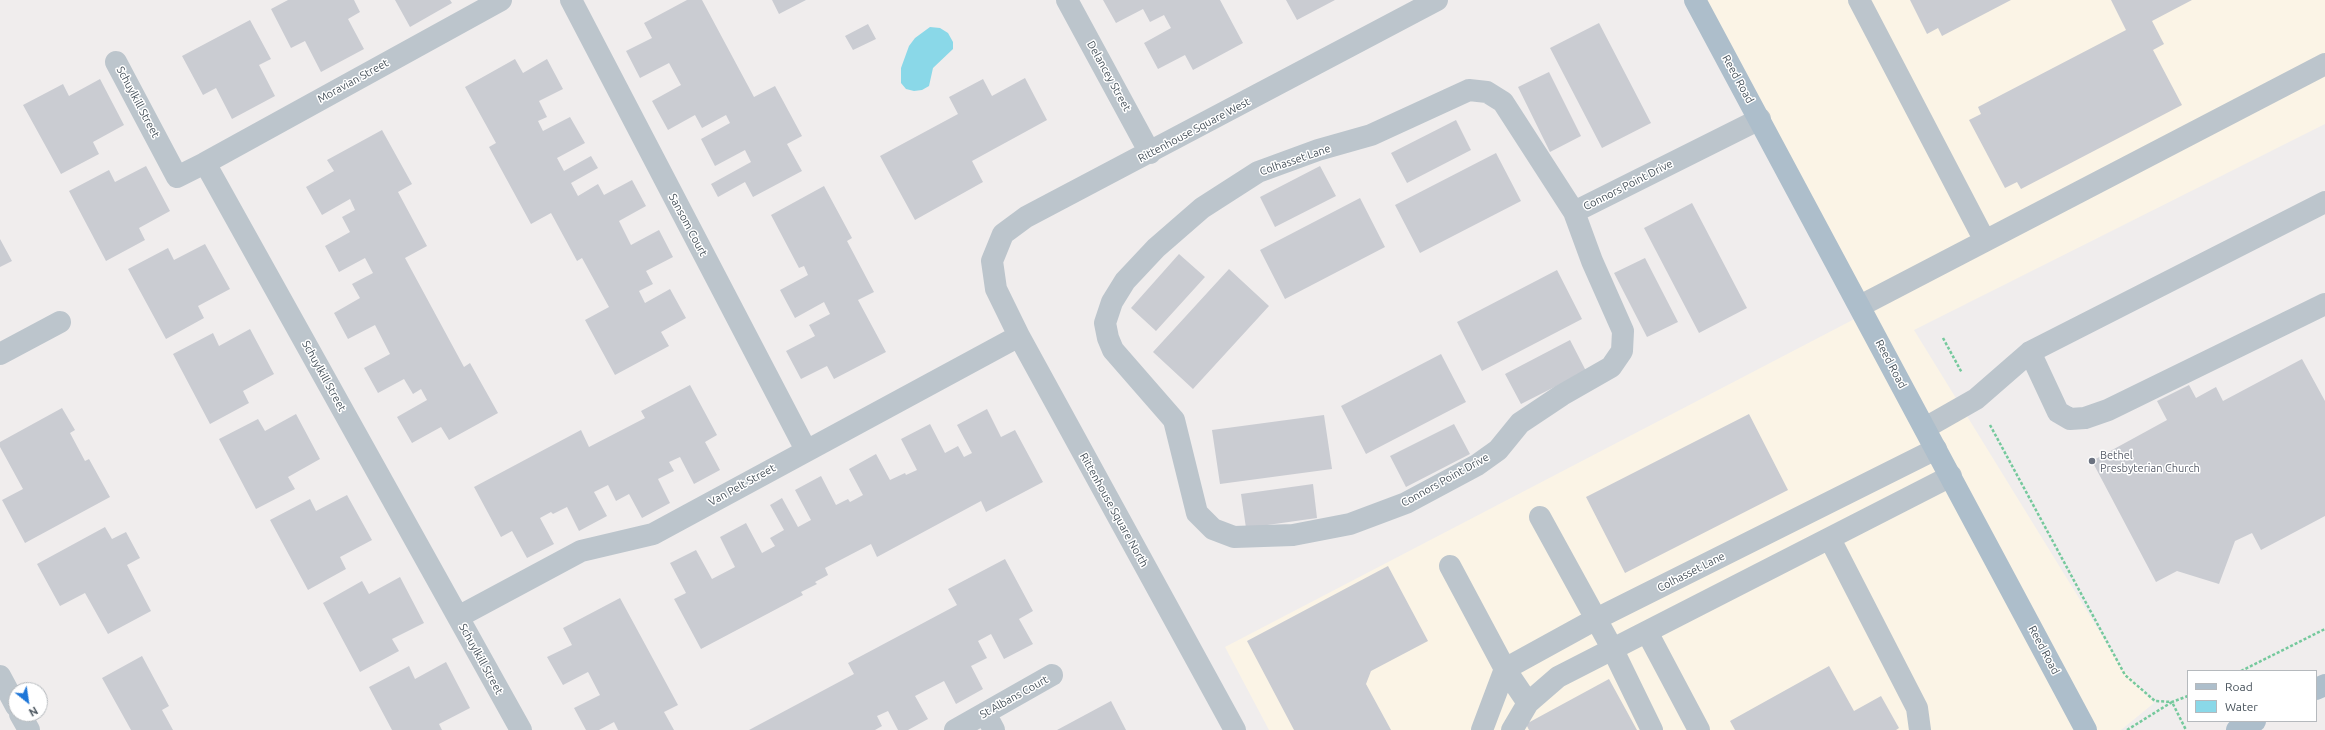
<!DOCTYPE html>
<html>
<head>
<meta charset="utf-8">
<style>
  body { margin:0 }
  #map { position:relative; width:2325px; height:730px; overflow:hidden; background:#f0eded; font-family:Ubuntu,sans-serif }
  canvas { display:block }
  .legend { position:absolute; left:2187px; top:670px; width:130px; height:52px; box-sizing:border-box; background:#fff; border:1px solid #b5b9bd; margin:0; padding:5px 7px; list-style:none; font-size:12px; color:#46515a }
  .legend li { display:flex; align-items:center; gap:8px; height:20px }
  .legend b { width:20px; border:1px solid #b5b9bd }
  .north { position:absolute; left:8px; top:682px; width:40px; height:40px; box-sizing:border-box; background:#fff; border:1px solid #b5b9bd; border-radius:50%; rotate:150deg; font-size:11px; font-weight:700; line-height:16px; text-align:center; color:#46515a }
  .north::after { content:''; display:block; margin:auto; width:14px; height:18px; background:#1e76d8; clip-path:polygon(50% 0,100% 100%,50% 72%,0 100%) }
</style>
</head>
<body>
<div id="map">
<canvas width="2325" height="730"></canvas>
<ul class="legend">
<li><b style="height:5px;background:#adbecb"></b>Road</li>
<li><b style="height:11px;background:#8ad8e8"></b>Water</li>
</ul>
<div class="north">N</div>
</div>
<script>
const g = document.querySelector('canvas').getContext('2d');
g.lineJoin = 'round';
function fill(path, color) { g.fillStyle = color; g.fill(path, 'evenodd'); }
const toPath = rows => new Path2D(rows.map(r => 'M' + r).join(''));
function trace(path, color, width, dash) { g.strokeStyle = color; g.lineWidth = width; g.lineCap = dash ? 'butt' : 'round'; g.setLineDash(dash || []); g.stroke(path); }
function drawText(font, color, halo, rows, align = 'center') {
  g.font = font + ' Ubuntu,sans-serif'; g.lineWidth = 3; g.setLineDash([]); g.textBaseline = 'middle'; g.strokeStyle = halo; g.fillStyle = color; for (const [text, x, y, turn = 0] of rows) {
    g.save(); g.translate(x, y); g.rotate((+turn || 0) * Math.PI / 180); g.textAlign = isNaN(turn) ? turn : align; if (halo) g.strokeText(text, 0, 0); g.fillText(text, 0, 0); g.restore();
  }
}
fill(toPath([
  [1697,0,2325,0,2325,124,1914,330,2122,668,2154,703,2121,730,1269,730,1225,647,1864,314]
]), '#fbf4e6');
fill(toPath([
  [930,27,940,28,948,33,953,42,953,49,933,68,929,86,922,90,914,91,906,89,901,83,901,68,909,46,915,38]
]), '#8ad8e8');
fill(toPath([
  [288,0,354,0,360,12,348,19,364,49,321,72,305,41,291,48,271,9],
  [395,0,450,0,452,3,410,27],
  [687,0,702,0,754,97,775,86,802,136,787,144,802,171,753,197,745,182,718,197,711,184,751,162,745,150,715,166,701,139,730,123,726,115,702,128,695,115,668,130,652,101,681,85,669,63,640,78,626,51,652,38,644,23],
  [772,0,806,0,779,14],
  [1103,0,1220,0,1243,43,1193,70,1185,55,1158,69,1144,43,1171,28,1164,15,1150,22,1143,9,1116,23],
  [1286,0,1335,0,1297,20],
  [1910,0,2011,0,1942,36,1938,28,1927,34],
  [2111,0,2192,0,2152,21,2164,44,2153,50,2182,105,2021,189,2017,182,2005,188,1969,120,1981,114,1978,107,2126,30],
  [250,20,271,59,259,65,275,96,232,119,216,88,203,95,182,56],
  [1599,23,1651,123,1602,148,1550,48],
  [868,24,876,39,853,50,845,36],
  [515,59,523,73,547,59,563,89,539,101,547,117,538,121,543,131,570,117,585,143,557,158,564,171,591,156,598,168,571,183,578,196,598,184,604,195,632,180,646,206,619,221,631,245,659,230,673,257,646,271,653,284,639,291,645,303,670,289,686,318,661,332,669,346,615,375,585,320,609,307,582,258,577,261,551,213,531,224,489,147,496,143,465,87],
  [1549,72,1581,136,1550,152,1518,87],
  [1025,78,1047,120,972,161,983,182,915,220,880,156,958,114,949,97,983,79,992,96],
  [100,79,124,125,93,142,99,154,61,174,23,105,63,84,69,96],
  [1456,120,1471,150,1407,183,1391,153],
  [382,130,412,184,398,192,427,246,405,258,464,367,470,363,498,413,449,440,441,427,412,443,397,417,427,400,421,389,413,394,404,379,378,393,364,368,390,354,375,325,348,339,334,313,360,298,352,284,373,273,365,258,339,272,325,246,350,232,342,217,355,210,350,199,322,215,306,187,334,171,327,160],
  [1496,153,1521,201,1420,253,1395,205],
  [146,166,170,211,139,228,145,240,106,261,69,191,109,170,115,182],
  [1320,166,1336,196,1275,227,1260,197],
  [824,186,852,238,847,241,874,292,858,300,886,352,834,379,827,366,801,379,786,351,815,336,809,325,830,314,824,302,795,318,780,290,808,275,804,266,799,268,771,215],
  [1360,198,1385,247,1285,299,1260,250],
  [1692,203,1747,308,1699,333,1644,228],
  [0,239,12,261,0,267],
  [205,244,230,289,198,306,204,318,166,339,128,269,168,248,174,260],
  [1179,254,1205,277,1156,331,1131,308],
  [1645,258,1678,322,1647,337,1614,273],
  [1229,269,1269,306,1193,389,1153,352],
  [1557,270,1582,319,1482,371,1457,322],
  [250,329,274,374,243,391,249,403,210,424,173,354,213,333,219,346],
  [1570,340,1586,371,1521,404,1505,374],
  [1441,354,1466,402,1366,454,1341,406],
  [2302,359,2325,401,2325,516,2261,550,2252,533,2235,541,2219,584,2177,571,2156,582,2092,461,2167,420,2157,401,2189,385,2196,398,2216,387,2223,401],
  [690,385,717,435,705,442,720,470,694,484,680,457,669,462,674,471,658,479,670,503,642,518,629,494,616,501,608,485,594,492,607,516,579,531,567,507,553,514,551,512,540,518,554,544,527,558,512,531,501,537,474,487,581,430,589,447,645,418,641,411],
  [62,408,75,430,70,433,85,461,89,459,110,497,25,543,2,500,23,489,0,447,0,442],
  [987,409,1001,437,1015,430,1043,482,986,512,981,501,877,557,871,544,825,568,828,575,815,582,817,584,801,592,803,595,701,649,674,599,686,593,670,563,696,550,712,579,735,567,720,537,746,523,762,553,775,546,770,538,784,530,770,505,782,498,798,527,811,520,795,490,821,476,836,505,848,499,850,502,863,495,849,469,876,454,890,480,905,473,906,475,917,470,901,439,930,424,945,453,958,446,964,457,972,453,957,425],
  [296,414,320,459,288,477,295,489,256,509,219,439,258,419,265,431],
  [1749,414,1788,490,1625,573,1586,497],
  [1324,415,1332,469,1220,484,1212,430],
  [1454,424,1470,454,1406,487,1390,456],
  [1313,484,1317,518,1246,528,1241,494],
  [347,495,372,540,340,557,346,569,308,590,270,520,310,499,316,511],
  [105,527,112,539,126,532,140,558,127,565,151,611,108,634,85,593,60,606,37,564],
  [1005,559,1033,611,1019,619,1033,644,1004,659,991,634,978,641,987,658,971,666,983,689,956,704,944,681,915,696,928,719,908,730,898,730,888,711,877,716,882,726,875,730,749,730,854,674,848,663,957,605,948,589],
  [1388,566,1428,641,1371,671,1366,684,1391,730,1294,730,1247,641],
  [400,577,424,623,392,639,399,651,360,672,323,603,362,581,369,594],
  [620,598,678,705,664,712,674,730,618,730,614,722,599,730,586,730,574,708,600,695,588,672,563,685,547,657,572,645,563,628],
  [142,656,169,706,162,710,173,730,131,730,102,678],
  [446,662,470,708,439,724,442,730,392,730,369,687,409,666,415,679],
  [1829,666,1854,711,1881,696,1899,728,1896,730,1735,730,1730,721],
  [1609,679,1637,730,1529,730,1526,724],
  [1111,701,1126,730,1057,730]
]), '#caccd2');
trace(toPath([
  [1943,338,1962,373],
  [1990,425,2125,675,2155,701,2172,702,2188,696],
  [2241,671,2325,629],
  [2127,730,2172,702,2186,730]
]), '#75c99d', 2.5, [3, 2]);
trace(toPath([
  [571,0,806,450],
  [1067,0,1150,153],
  [1859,0,1985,241],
  [116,62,177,177,205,163,521,730],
  [1469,90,1487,92,1503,102,1574,212,1592,261,1623,331,1622,351,1611,367,1562,395,1520,423,1498,450,1477,465,1406,503,1350,524,1293,535,1234,537,1213,529,1197,513,1174,420,1113,350,1108,338,1105,323,1112,302,1125,281,1156,248,1202,208,1258,172,1318,150,1371,135,1469,90],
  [205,163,501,0],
  [1574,212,1760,119],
  [1860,306,2325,64],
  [2030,352,2058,412,2070,419,2085,418,2108,410,2325,304],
  [0,354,60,322],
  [1925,428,1976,399,2030,352,2325,202],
  [1540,517,1612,648,1652,730],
  [1830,539,1917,708,1920,730],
  [1450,566,1505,669,1528,703],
  [458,617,581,551,653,534,1019,336],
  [1647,632,1699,730],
  [0,676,16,706],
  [985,713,994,730],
  [20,714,29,730],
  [955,730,1052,675],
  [1235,730,1019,336,996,289,992,261,1003,234,1026,217,1437,0],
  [1482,730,1505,669,1596,619,1936,449],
  [1512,730,1528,703,1558,677,1951,476]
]), '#bcc5cc', 22);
trace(toPath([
  [1695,0,2086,730],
  [2316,689,2325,685],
  [2237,730,2255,721]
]), '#adbecb', 22);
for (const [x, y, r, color] of [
  [2092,461,4,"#6b7280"]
]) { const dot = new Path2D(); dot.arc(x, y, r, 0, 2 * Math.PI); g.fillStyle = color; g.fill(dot); trace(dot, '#fff', 1.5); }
drawText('11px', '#46515a', '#fff', [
  ["Delancey Street",1109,76,61],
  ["Reed Road",1738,79,61],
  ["Moravian Street",353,81,-29],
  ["Schuylkill Street",138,102,62],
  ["Rittenhouse Square West",1194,130,-28],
  ["Colhasset Lane",1295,160,-19],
  ["Connors Point Drive",1628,185,-27],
  ["Sansom Court",688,225,62],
  ["Reed Road",1891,364,62],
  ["Schuylkill Street",324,376,61],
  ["Connors Point Drive",1445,480,-29],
  ["Van Pelt Street",742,485,-29],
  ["Rittenhouse Square North",1114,510,61],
  ["Colhasset Lane",1691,572,-27],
  ["Reed Road",2044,650,62],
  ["Schuylkill Street",481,659,61],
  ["St Albans Court",1014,697,-29]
]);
drawText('11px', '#5b616d', '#fff', [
  ["Bethel",2100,455],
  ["Presbyterian Church",2100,468]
], 'left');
</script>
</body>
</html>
